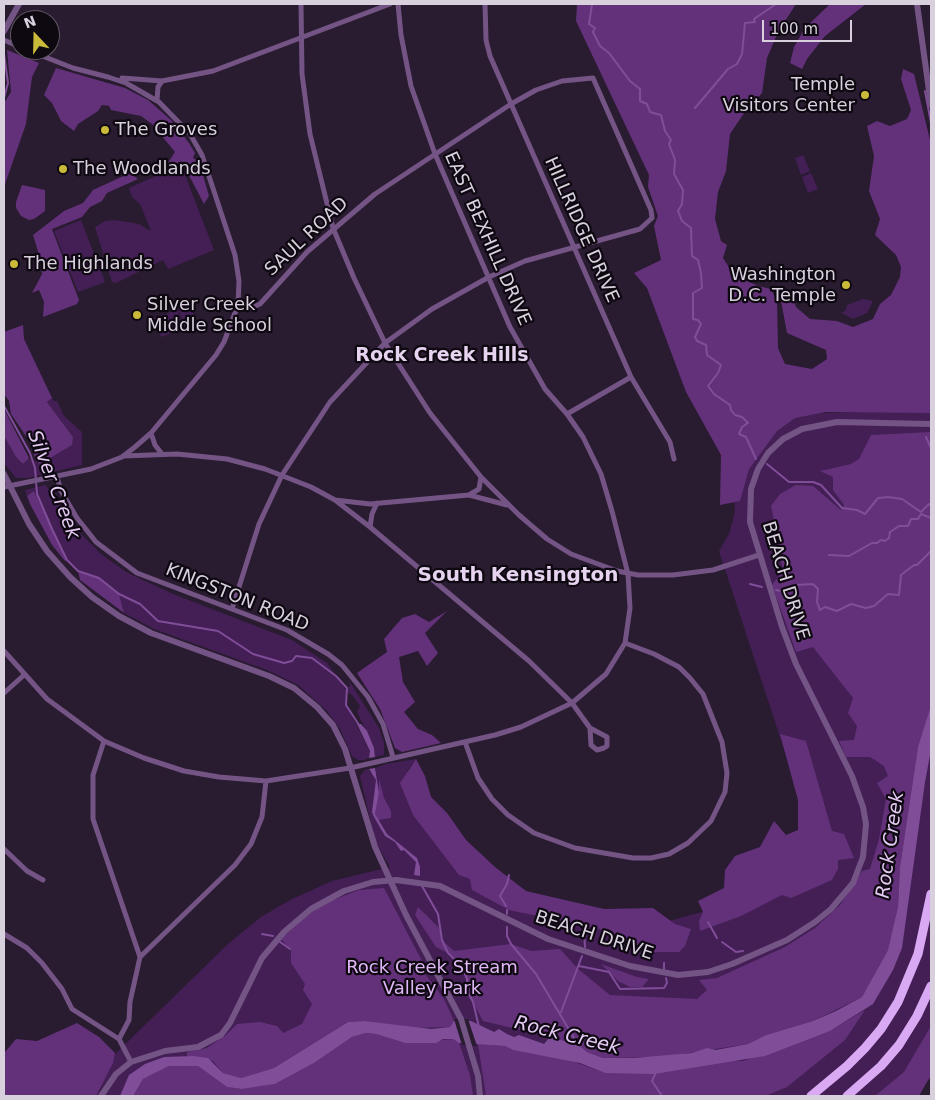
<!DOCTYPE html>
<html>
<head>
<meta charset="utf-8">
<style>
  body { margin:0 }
  #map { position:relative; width:935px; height:1100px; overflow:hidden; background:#291b30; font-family:"DejaVu Sans",sans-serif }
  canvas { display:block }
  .frame { position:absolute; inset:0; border:5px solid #d9d0de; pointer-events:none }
  .north { position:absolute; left:10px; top:10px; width:50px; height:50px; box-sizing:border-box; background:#0e0811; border:1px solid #5f5863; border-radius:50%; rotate:339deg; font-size:14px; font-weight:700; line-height:20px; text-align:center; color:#d9d0de }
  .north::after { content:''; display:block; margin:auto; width:18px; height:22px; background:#caba3a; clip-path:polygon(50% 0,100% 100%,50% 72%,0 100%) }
  .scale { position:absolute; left:762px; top:20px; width:90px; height:22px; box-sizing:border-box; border:2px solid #d9d0de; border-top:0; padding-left:6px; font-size:15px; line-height:18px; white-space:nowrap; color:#d9d0de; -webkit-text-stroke:4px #0e0811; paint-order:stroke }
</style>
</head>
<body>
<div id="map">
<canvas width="935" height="1100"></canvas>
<div class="frame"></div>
<div class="north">N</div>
<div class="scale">100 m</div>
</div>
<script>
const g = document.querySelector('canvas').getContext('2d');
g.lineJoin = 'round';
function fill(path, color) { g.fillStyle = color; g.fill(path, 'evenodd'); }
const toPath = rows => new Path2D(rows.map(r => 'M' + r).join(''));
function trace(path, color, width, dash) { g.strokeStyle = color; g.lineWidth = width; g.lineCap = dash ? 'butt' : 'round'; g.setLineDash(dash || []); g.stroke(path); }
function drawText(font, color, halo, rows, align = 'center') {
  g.font = font + ' "DejaVu Sans",sans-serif'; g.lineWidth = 4.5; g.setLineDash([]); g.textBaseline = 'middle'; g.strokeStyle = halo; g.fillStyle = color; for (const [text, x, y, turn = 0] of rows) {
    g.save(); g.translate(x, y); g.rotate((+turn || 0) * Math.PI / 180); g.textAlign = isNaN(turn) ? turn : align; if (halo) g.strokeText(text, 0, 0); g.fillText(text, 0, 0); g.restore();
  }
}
fill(toPath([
  [803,155,810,171,801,175,795,158],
  [178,166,182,167,214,250,168,269,163,260,116,283,112,282,95,227,105,221,115,220,139,224,151,231,140,204,132,197,129,188],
  [811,173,818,189,808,193,802,177],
  [81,220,105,282,78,292,54,231],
  [863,299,873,301,867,313,853,319,841,313,845,311,847,305],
  [190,305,197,323,185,327,178,309],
  [177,309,184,328,173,332,166,314],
  [165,314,172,333,161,337,154,318],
  [52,398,54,401,57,401,64,416,82,432,82,465,28,478,16,478,4,463,4,436,16,457,23,464,29,458,40,464,73,437,47,402],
  [931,410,931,1078,909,1096,72,1096,229,943,261,917,290,900,332,881,390,867,375,841,360,776,365,770,369,769,370,773,376,771,375,768,386,764,416,759,407,771,467,860,543,900,669,921,702,912,763,885,801,832,800,798,719,551,729,534,735,512,731,453,787,414],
  [45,485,55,495,81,534,101,554,126,572,173,594,292,640,327,663,347,691,350,685,348,679,379,728,384,743,384,755,375,757,374,748,357,712,360,706,352,695,347,692,346,705,370,751,369,758,364,760,358,760,352,756,340,729,327,711,298,685,267,670,154,629,124,613,119,594,99,578,78,571,67,560,34,491,27,496,25,490]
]), '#431f55');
fill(toPath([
  [577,4,796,4,778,32,767,58,762,93,742,116,730,134,726,171,718,192,715,219,721,241,727,245,723,258,734,275,758,286,771,289,777,301,778,348,785,364,812,369,827,359,826,350,787,333,778,285,791,292,796,307,810,319,837,321,853,327,873,319,880,304,891,295,900,277,901,267,896,255,875,235,880,219,869,191,874,156,867,126,877,121,890,126,907,119,911,110,901,79,903,69,914,74,931,144,931,413,826,412,795,418,777,431,749,469,740,501,720,505,721,455,686,392,647,288,634,273,661,260,654,226,658,216,648,187,649,175,576,21],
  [830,4,866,4,825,36,807,59,802,69,790,63,794,47,805,28],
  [7,50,39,63,32,77,26,124,4,187,4,103,11,92],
  [56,68,125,88,148,100,171,120,189,143,195,153,193,158,199,161,209,196,204,204,183,164,175,163,166,166,175,152,152,124,141,116,111,110,109,106,102,105,98,111,78,124,74,131,61,121,52,103,44,95],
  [130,173,138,179,107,193,102,201,90,207,82,217,52,229,79,300,77,304,43,317,44,302,39,290,32,293,42,274,41,261,33,235,64,211,83,203,93,190],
  [22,185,45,190,45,211,34,219,29,220,21,216,16,208,16,202],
  [23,325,24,339,52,398,47,402,73,437,72,445,40,464,36,461,30,442,11,414,9,401,4,394,4,332],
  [4,409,29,458,23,464,16,457,4,436],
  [931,432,931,705,918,748,900,867,898,907,894,928,888,950,862,997,813,1021,766,1035,748,1044,663,1057,603,1058,587,1052,580,1046,558,1039,483,1021,467,991,467,979,462,967,448,953,436,947,415,915,418,907,439,928,442,940,454,951,511,944,531,951,560,949,578,969,610,995,697,999,707,990,699,980,717,978,785,947,815,928,840,905,862,871,870,869,879,839,886,799,877,783,888,776,884,766,870,757,846,757,839,741,854,740,857,726,848,713,853,698,813,647,796,652,772,585,783,571,779,549,773,539,775,525,771,506,780,494,796,485,813,486,841,510,844,505,833,490,833,477,820,471,851,464,859,459,871,435],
  [34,491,67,560,65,561,52,545,30,504,27,496],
  [78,571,99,578,119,594,124,613,80,580],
  [447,611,425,633,438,653,427,666,418,651,399,657,403,682,415,702,404,712,418,729,432,735,441,743,402,752,395,748,380,709,357,673,387,652,384,639,402,618,415,614,429,622],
  [780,734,806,741,832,831,844,834,854,858,838,860,838,869,832,880,791,898,782,895,741,916,700,931,699,921,703,912,698,901,724,888,725,870,735,856,760,847,774,821,786,835,798,830,798,800],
  [416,759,425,776,431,797,447,813,466,840,495,867,526,891,604,909,653,908,675,924,691,929,685,946,679,952,653,952,635,946,600,929,509,910,472,890,470,879,459,875,413,815,400,783],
  [379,779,384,798,391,811,391,818,378,820,375,814,379,793],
  [384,888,422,961,425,974,444,999,454,1021,450,1027,413,1028,364,1021,348,1022,274,1068,241,1078,223,1073,213,1061,187,1056,187,1052,207,1048,225,1036,237,1024,260,1022,277,1026,283,1033,302,1024,312,1004,303,990,305,984,291,963,291,950,281,939,310,913,331,901,359,890],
  [601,964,637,977,649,979,642,987,630,987,618,981],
  [865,1010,845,1040,787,1087,765,1096,486,1096,478,1044,505,1046,513,1050,569,1060,605,1073,654,1073,722,1061,743,1061,830,1031],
  [77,1023,99,1037,115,1053,113,1063,96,1096,4,1096,5,1052,16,1039,37,1041],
  [931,1026,931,1075,919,1096,875,1096,904,1072],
  [366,1033,376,1034,405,1043,453,1039,459,1043,470,1075,473,1096,133,1096,143,1079,169,1066,198,1066,227,1087,242,1089,275,1084,314,1063,352,1037]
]), '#63317a');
fill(toPath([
  [931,705,931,750,925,782,902,948,893,970,873,1004,830,1031,765,1056,654,1074,605,1073,580,1063,513,1050,505,1046,459,1043,453,1039,443,1039,436,1043,405,1043,376,1034,366,1033,352,1037,314,1063,275,1084,242,1089,227,1087,198,1066,169,1066,143,1079,133,1096,120,1096,129,1075,145,1064,164,1057,193,1056,208,1058,223,1073,241,1078,274,1068,348,1022,364,1021,431,1029,450,1027,454,1021,471,1021,494,1032,499,1029,507,1034,514,1037,519,1035,544,1044,549,1038,558,1039,580,1046,587,1052,603,1058,634,1058,692,1053,707,1048,716,1050,748,1044,766,1035,813,1021,836,1011,862,997,888,950,898,907,900,867,918,747],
  [357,724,361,724,367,731,374,748,375,757,369,758,370,751],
  [375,768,379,793,375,814,387,834,417,858,420,867,420,876,414,875,416,862,404,850,401,851,395,842,385,836,374,817,372,812,376,780,369,769]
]), '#804d99');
fill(toPath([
  [454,1019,468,1019,477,1046,462,1045]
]), '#291b30');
trace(toPath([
  [592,4,589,24,595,28,593,32,600,46,609,53,630,81,640,89,640,101,647,104,650,112,661,115,665,131,671,140,669,144,675,160,674,174,683,190,682,204,678,211,682,221,691,228,692,256,698,260,701,273,702,288,693,293,693,319,698,320,701,324,695,337,697,341,706,345,707,355,721,365,718,373,708,386,714,394,730,405,731,410,735,415,742,417,748,423,742,427,739,434,746,437,756,459],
  [4,54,8,83,4,98],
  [925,91,931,123],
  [695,108,728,69,737,64,742,54,745,23,755,22,754,19,776,4],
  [4,406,30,453,35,468,37,494,52,529,67,560,78,571,99,578,119,594,140,604,158,621,218,631,253,654,284,663,292,661,296,656,312,658,336,676,347,688,346,705,359,725],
  [926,437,931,448],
  [767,464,789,482,813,482,821,485,842,508,857,510,865,514,878,498,888,497,902,499,921,512,929,504,931,506],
  [829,555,849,556,872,543,877,543,881,540,885,541,889,538,890,532,899,526,908,526,911,519,918,519,921,514,931,518],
  [750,584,762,587],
  [776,590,787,592,796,585,813,584,818,589,817,602,820,610,825,607,837,611,851,604,866,608,874,606,888,594,899,595,901,575,914,565,917,565,931,551],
  [422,886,438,914,442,940,448,953,462,967,467,979,467,991,473,1002,479,1027],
  [506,906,500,896,507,884,509,875],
  [507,914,507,910],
  [708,922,717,938],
  [507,927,507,936,511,944,536,974,580,1048],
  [584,931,585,947],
  [262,934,273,936],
  [280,942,290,949],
  [722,942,736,952,743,951],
  [579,966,609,972,620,989,664,988,667,983,666,978],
  [664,969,664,963],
  [561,1012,582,956],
  [656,1072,652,1081,662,1096]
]), '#804d99', 2);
trace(toPath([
  [301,4,302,74,310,134,333,228,354,278,385,343,430,413,481,477,519,515,547,539,571,554,617,571,638,575,673,575,713,570,759,555],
  [485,4,486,40,490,56,631,377,670,442,674,459],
  [4,40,20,47],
  [27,50,73,68,108,77],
  [122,78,162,81,213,71,390,4],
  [157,100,158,87,162,81],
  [567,414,631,377],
  [151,433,155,445,162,454],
  [123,456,177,454,227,459,265,469,311,487,335,500,370,504,469,495,507,505],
  [57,477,61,491,77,518,96,542,137,573,287,630,328,654,342,665,368,697,383,724,393,757],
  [4,487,91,469,122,457,135,447,151,433,216,355,224,342,238,305,239,281,235,255,202,155,190,134,159,102,126,83,105,76],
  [469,495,479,489,481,477],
  [335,500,370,527,529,661,572,703,590,728,607,737,607,746,604,748,597,750,591,745,590,728],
  [370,527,372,514,377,503],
  [232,609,259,524,282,475,330,402,385,343,432,309,489,277,525,261,640,229,652,218,651,210,593,78,562,81,536,90,511,104,375,194,307,252,260,304,251,308,238,305],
  [4,651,47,699,104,741,144,758,184,771,219,777,266,781,350,768,495,735,521,727,572,703,606,674,625,643,630,608,628,574,612,511,601,474,583,437,567,414,545,389,510,327,435,154,411,86,401,35,398,4],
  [4,693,24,675],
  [104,741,93,775,93,819,140,957],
  [465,742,478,778,492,799,508,815,534,833,575,848,633,858,651,858,669,854,688,843,711,821,725,792,727,773,722,742,703,694,690,678,679,667,654,654,625,643],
  [4,849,27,871,43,880],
  [4,934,27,948,42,963,62,989,72,1009,119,1039],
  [131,1062,119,1039,129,1020,130,1002,140,957,235,865,251,844,262,817,266,781]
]), '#745485', 5);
trace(toPath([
  [917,4,931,105],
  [4,31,19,4],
  [4,474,29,524,47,551,70,577,92,597,119,616,151,633,269,676,294,688,317,707,333,725,345,749,375,847,406,915,461,1019,478,1076,480,1096],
  [101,1096,116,1074,131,1062,165,1051,198,1047,221,1035,230,1023,262,958,284,932,311,909,344,891,373,882,396,880,440,886,548,939,630,966,678,975,708,972,732,964,787,940,815,922,831,909,853,883,863,857,866,824,863,807,852,776,796,664,782,627,750,522,751,489,758,469,768,453,783,439,802,429,837,422,931,424]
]), '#745485', 6);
trace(toPath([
  [811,1096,847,1066,865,1048,881,1029,898,1002,918,954,931,894],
  [847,1096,881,1066,899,1045,917,1016,931,986]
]), '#d9aaf3', 9);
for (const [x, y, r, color] of [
  [865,95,5,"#caba3a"],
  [105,130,5,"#caba3a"],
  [63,169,5,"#caba3a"],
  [14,264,5,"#caba3a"],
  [846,285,5,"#caba3a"],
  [137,315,5,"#caba3a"]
]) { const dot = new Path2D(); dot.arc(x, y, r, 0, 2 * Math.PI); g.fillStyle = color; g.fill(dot); trace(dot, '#0e0811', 2); }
drawText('18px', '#d9d0de', '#0e0811', [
  ["Temple",855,85,"right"],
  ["Visitors Center",855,106,"right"],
  ["The Groves",115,130],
  ["The Woodlands",73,169],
  ["The Highlands",24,264],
  ["Washington",836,275,"right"],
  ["D.C. Temple",836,296,"right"],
  ["Silver Creek",147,305],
  ["Middle School",147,326]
], 'left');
drawText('18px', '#d9d0de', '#0e0811', [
  ["HILLRIDGE DRIVE",581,230,66],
  ["SAUL ROAD",307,237,-43],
  ["EAST BEXHILL DRIVE",487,239,66],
  ["BEACH DRIVE",785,581,73],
  ["KINGSTON ROAD",237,598,22],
  ["BEACH DRIVE",594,936,18]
]);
drawText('18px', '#dfb7f5', '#0e0811', [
  ["Rock Creek Stream",432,968],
  ["Valley Park",432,989]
]);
drawText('bold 19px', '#e6d3f0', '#0e0811', [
  ["Rock Creek Hills",442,356]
]);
drawText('italic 19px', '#e5cbf4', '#0e0811', [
  ["Silver Creek",53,485,69],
  ["Rock Creek",891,845,-82],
  ["Rock Creek",567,1036,14]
]);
drawText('bold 20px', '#e6d3f0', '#0e0811', [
  ["South Kensington",518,576]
]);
</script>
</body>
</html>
